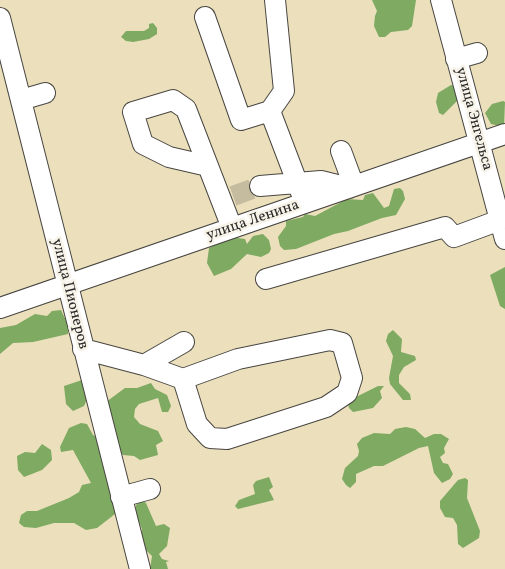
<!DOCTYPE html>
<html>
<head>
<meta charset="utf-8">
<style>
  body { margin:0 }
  canvas { display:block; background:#ebdfbc }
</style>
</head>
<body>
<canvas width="505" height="569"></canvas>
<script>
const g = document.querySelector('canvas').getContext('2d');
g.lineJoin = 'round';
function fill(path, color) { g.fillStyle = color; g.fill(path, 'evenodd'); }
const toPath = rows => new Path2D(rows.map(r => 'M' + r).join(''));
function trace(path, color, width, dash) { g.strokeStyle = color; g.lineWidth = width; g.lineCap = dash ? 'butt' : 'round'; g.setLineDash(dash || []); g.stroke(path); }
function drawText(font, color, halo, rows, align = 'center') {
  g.font = font + ' Vollkorn,serif'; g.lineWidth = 5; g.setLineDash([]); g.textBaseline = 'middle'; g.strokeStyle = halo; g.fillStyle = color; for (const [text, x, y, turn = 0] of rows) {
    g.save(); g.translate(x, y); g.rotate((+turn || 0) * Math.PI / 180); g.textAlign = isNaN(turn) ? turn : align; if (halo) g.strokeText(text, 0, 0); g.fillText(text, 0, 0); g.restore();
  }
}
fill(toPath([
  [372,0,416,0,412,26,408,30,391,32,385,37,379,37,374,26,375,16,377,11],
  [153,23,157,28,157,34,149,39,133,42,126,41,121,37,126,31,144,31,149,28,149,24],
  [451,85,457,86,459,99,443,115,439,113,436,102,438,93],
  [503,101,505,102,504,127,491,124,485,113,492,104],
  [400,188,403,191,405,199,396,215,382,218,348,231,334,234,296,249,284,250,280,246,278,237,286,226,286,221,303,217,305,214,315,216,347,199,363,200,365,195,373,193,384,208,389,206,394,189],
  [263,234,269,240,271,249,269,253,261,257,247,254,231,269,214,276,207,263,209,248,230,237,245,239,247,244,253,236],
  [505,267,505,309,500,306,490,275],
  [61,310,68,325,68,334,33,342,13,343,0,354,0,328,16,325,35,314,47,316,52,311],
  [393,330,402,339,401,352,415,356,416,360,404,367,399,375,399,383,410,394,411,400,403,400,390,384,389,378,393,356,386,341,388,334],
  [82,380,88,397,84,406,73,411,66,404,64,386],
  [151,383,155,389,167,395,171,406,168,412,162,412,158,398,139,404,135,409,134,417,140,424,158,431,163,441,156,445,158,455,140,460,134,456,123,455,112,441,106,402,125,388,137,388],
  [378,386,384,386,380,391,382,398,373,408,353,412,349,408,348,404,354,398],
  [81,423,87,424,93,435,102,439,108,482,119,488,124,507,97,528,86,530,74,523,54,523,36,528,24,527,19,523,21,515,27,511,37,511,69,498,79,492,82,485,91,483,73,450,61,452,60,447,69,428],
  [406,427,415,429,425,438,434,434,441,434,449,439,444,448,445,453,440,457,443,463,448,464,453,474,450,479,442,483,434,473,428,446,419,448,383,466,374,466,356,474,356,482,350,488,346,485,342,479,345,468,358,456,359,451,357,444,362,438,374,433,390,434,395,429],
  [42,444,51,450,52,460,42,470,24,477,18,470,17,456,25,452,35,453],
  [269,477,273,487,269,490,274,500,238,509,235,506,239,500,255,494,253,485,256,481],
  [465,478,468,480,467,498,480,531,479,538,463,548,458,544,457,525,453,518,445,517,440,508,440,501,458,480],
  [141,500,146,503,156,526,164,524,170,528,167,546,159,554,162,559,169,561,166,562,168,569,150,569,152,556,142,546,140,538,142,529,135,513,136,505]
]), '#7eaa62');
trace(toPath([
  [233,196,260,186]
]), '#c5bb9f', 20, [20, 10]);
const minor = toPath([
  [441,0,505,239],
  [205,17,241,120,270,111,305,203],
  [0,18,140,569],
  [456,59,477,53],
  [21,100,45,93],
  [270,111,284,91,275,0],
  [341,151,354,186],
  [208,166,169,157,143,144,133,112,173,100,186,109,232,228],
  [260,186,321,181,349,188],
  [266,279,445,227,454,237,500,220],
  [0,308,505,134],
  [83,349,144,365,184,342],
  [144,365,183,379,238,359,330,340,342,343,352,378,347,393,326,407,227,439,210,438,197,424,183,379],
  [121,497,150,489]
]);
trace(minor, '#484641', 22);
trace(minor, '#fff', 20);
drawText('15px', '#2b2b2b', '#f7f3e8', [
  ["улица Энгельса",473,119,75],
  ["улица Ленина",253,221,-19],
  ["улица Пионеров",69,294,76]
]);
</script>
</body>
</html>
